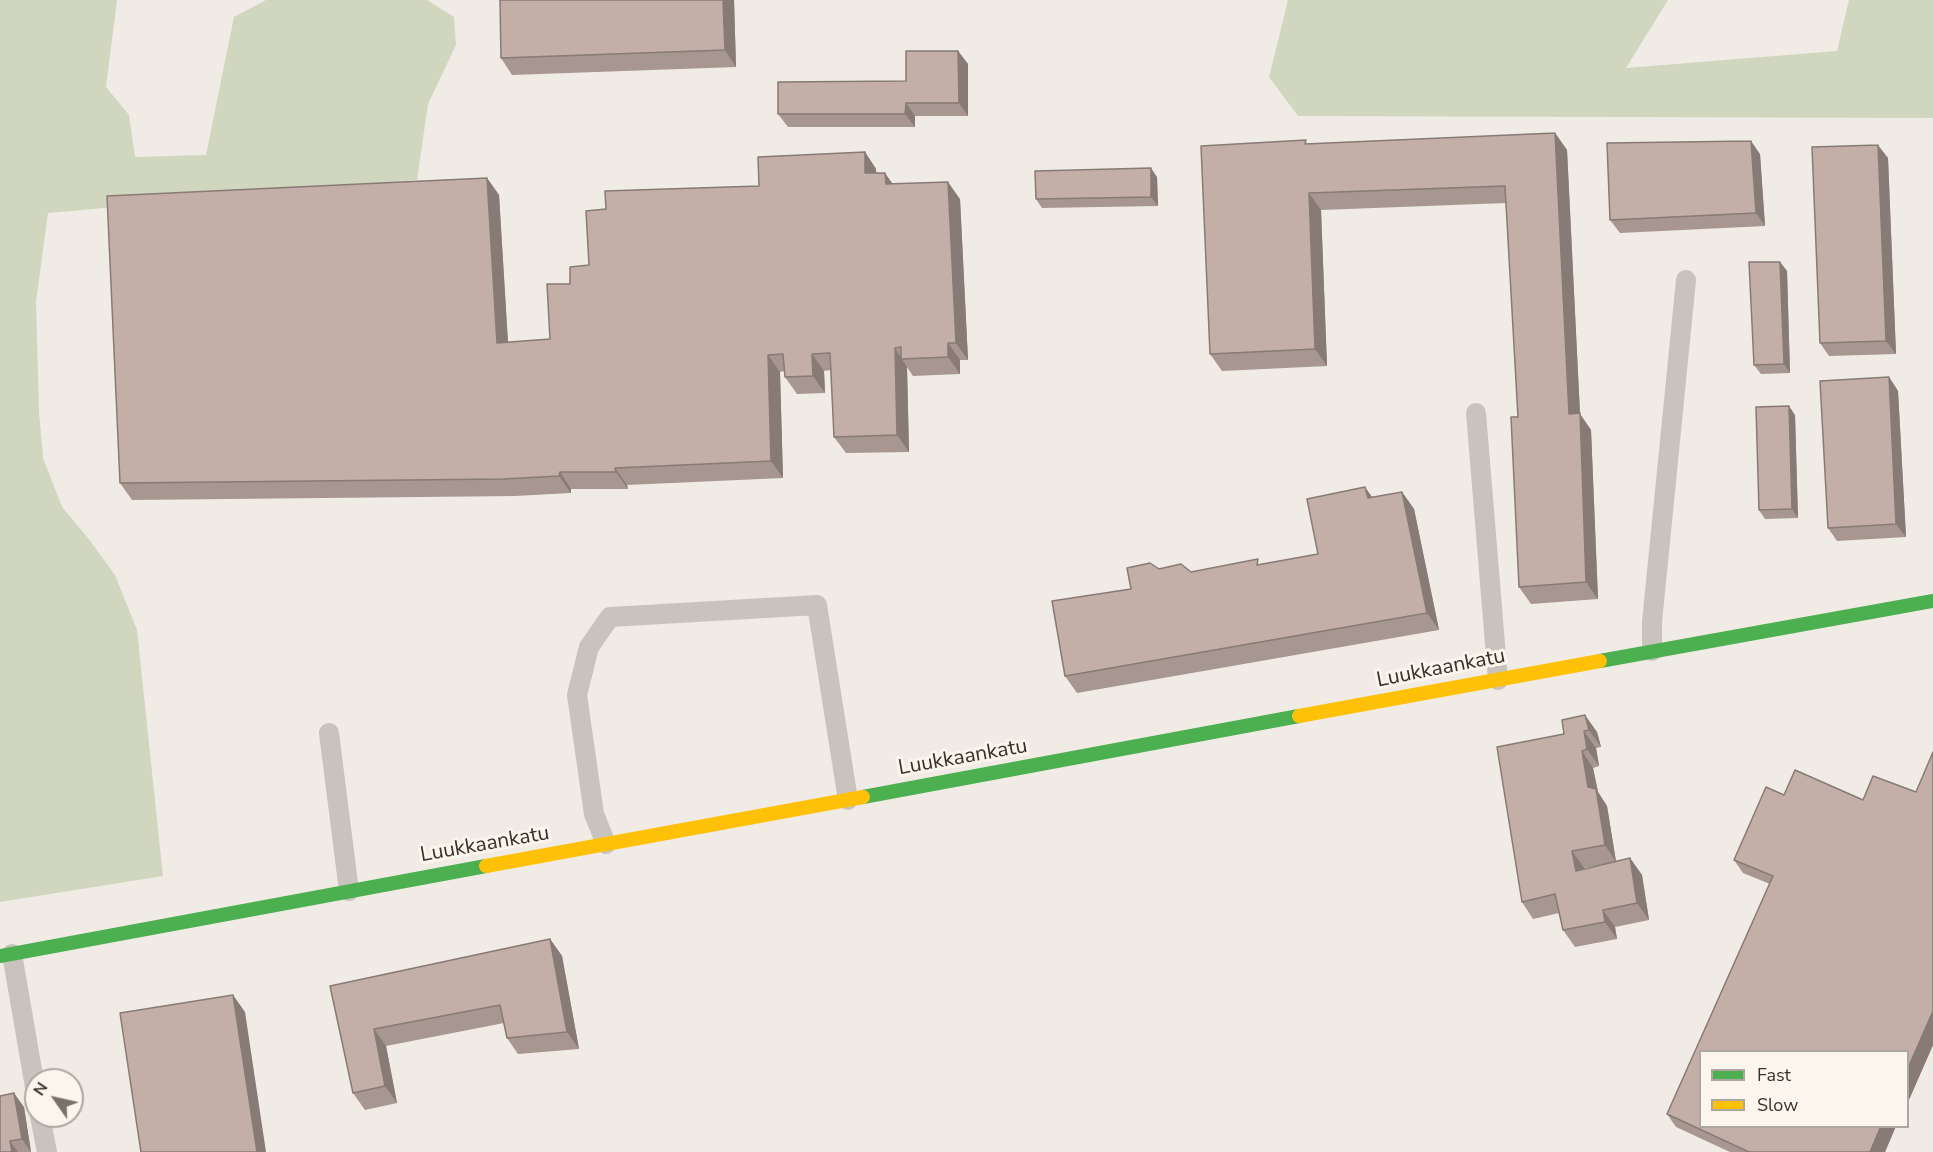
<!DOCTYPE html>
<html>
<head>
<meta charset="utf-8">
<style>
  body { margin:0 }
  #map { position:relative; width:1933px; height:1152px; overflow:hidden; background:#f0ebe5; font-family:"Nunito Sans",sans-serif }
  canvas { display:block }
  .legend { position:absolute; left:1699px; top:1050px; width:210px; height:78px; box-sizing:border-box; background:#fbf5ee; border:2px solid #aea6a0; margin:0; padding:8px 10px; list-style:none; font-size:18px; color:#3b302b }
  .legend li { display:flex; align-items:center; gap:12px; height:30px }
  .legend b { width:30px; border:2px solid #aea6a0 }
  .north { position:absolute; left:24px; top:1068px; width:60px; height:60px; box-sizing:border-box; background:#fbf5ee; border:2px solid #aea6a0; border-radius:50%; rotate:304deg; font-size:16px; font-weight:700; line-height:24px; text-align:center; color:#3b302b }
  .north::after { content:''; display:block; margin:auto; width:21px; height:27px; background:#7a716c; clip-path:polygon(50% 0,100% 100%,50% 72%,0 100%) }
</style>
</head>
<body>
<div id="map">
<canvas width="1933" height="1152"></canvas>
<ul class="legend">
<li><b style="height:8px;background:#4caf50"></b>Fast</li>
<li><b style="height:8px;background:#ffc107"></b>Slow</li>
</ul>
<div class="north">N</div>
</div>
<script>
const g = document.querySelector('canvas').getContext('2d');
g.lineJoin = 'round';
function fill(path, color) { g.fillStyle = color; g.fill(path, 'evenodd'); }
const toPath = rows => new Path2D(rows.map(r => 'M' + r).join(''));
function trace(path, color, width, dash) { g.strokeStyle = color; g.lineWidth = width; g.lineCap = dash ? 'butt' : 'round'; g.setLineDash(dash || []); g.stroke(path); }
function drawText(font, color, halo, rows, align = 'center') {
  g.font = font + ' "Nunito Sans",sans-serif'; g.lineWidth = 6; g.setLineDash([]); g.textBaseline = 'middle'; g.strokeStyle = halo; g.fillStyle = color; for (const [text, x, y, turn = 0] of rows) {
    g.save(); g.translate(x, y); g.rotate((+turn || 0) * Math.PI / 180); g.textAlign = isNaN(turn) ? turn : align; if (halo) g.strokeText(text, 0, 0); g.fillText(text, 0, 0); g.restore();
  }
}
fill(toPath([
  [0,0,117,0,106,87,129,115,135,157,206,155,234,17,266,0,427,0,454,17,456,45,428,104,417,180,48,213,36,302,39,412,43,458,62,507,88,538,115,575,137,630,163,876,0,902],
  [1288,0,1668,0,1626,68,1837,51,1849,0,1933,0,1933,118,1298,116,1269,77]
]), '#d1d6bf');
trace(toPath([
  [1476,413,1498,680],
  [1652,651,1652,622,1686,280],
  [329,733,349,891],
  [606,844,594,814,577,695,589,647,610,617,817,605,848,800],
  [12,954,36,1093],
  [40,1116,47,1152]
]), '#c9c3be', 20);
trace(toPath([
  [1600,661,1933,601],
  [863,797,1299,716],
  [0,956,486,866]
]), '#4caf50', 14);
trace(toPath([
  [1299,716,1600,661],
  [486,866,863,797]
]), '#ffc107', 14);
fill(toPath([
  [734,0,736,67,512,75,501,58],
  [958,51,968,64,968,116,915,116,915,127,788,127,778,114,906,81],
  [1555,133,1567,150,1580,414,1591,430,1598,599,1531,604,1519,587,1518,417,1506,203,1321,210,1327,366,1222,371,1210,354,1308,144],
  [865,152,876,169,876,173,892,184,960,199,968,360,960,360,960,374,913,376,907,367,909,452,846,453,834,437,831,370,824,371,825,393,797,394,785,377,785,371,780,372,783,478,627,485,628,489,571,489,571,493,515,496,132,500,120,483,487,178,499,195,508,342,550,339,570,284,589,265,606,209,759,186],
  [1760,154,1765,226,1620,233,1610,220],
  [1888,158,1896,354,1829,356,1820,343],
  [1157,177,1158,206,1042,208,1036,199],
  [1780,262,1787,271,1790,373,1761,374,1754,365],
  [1889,377,1898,391,1906,537,1837,541,1828,528],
  [1795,415,1798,518,1765,519,1759,510],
  [1402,492,1414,509,1439,630,1077,693,1065,676,1131,589,1159,569,1191,572,1261,564,1318,554,1372,497],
  [1562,720,1597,732,1601,747,1596,748,1599,766,1593,768,1598,792,1607,806,1616,861,1630,858,1642,875,1649,920,1615,927,1617,939,1575,947,1563,930,1559,913,1533,919,1522,902,1564,734],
  [1609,863,1584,869,1584,868],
  [1933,752,1933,1045,1908,1102,1908,1052,1701,1126,1896,1126,1885,1152,1730,1152,1676,1127,1667,1114,1770,884,1743,873,1734,860,1784,795,1863,800,1916,792],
  [550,939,562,956,579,1049,518,1054,507,1038,504,1023,386,1046,397,1103,365,1110,353,1093,330,986],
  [24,1107,31,1152,0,1152]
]), '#a89690');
fill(toPath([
  [723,0,734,0,736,67,725,50],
  [958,51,968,64,968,116,959,103],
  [906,103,915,116,915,127,905,114],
  [1555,133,1567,150,1580,414,1591,430,1598,599,1586,582,1569,414],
  [1751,141,1760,154,1765,226,1756,213],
  [1878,145,1888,158,1896,354,1886,341],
  [865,152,876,169,877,190,865,173],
  [1151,168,1157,177,1158,206,1151,197],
  [885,173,897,190,886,184],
  [487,178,499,195,509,360,497,343],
  [948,182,960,199,968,360,956,343],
  [1309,193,1321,210,1327,366,1315,349],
  [1780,262,1787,271,1790,373,1784,364],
  [948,343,960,360,960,374,948,357],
  [895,348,907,367,909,452,897,435],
  [812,354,824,371,825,393,813,376],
  [768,355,780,372,783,478,771,461],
  [1889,377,1898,391,1906,537,1896,524],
  [1789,406,1795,415,1798,518,1792,509],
  [615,468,627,485,628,489,616,472],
  [560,472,571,489,571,493,559,476],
  [1365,487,1377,504,1368,498],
  [1402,492,1414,509,1439,630,1427,613],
  [1585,715,1597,732,1601,747,1589,730],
  [1584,731,1596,748,1599,766,1587,749],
  [1582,751,1593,768,1598,792,1607,806,1616,862,1605,845,1588,787],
  [1572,851,1584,868,1588,888,1576,871],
  [1630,858,1642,875,1649,920,1637,903],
  [1603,910,1615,927,1617,939,1605,922],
  [550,939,562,956,579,1049,567,1032],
  [233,995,245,1012,266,1152,257,1152],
  [1933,1011,1933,1045,1908,1102,1908,1068],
  [374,1029,386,1046,397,1103,385,1086],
  [14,1093,24,1107,31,1152,22,1139],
  [1881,1126,1896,1126,1885,1152,1870,1152],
  [10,1141,18,1152,12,1152]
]), '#887a75');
const building = toPath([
  [500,0,723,0,725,50,501,58,500,0],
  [906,51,958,51,959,103,906,103,905,114,778,114,778,82,906,81,906,51],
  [1555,133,1569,414,1580,413,1586,582,1519,587,1511,417,1518,417,1505,186,1309,193,1315,349,1210,354,1201,146,1306,140,1305,144,1555,133],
  [1751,141,1756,213,1610,220,1607,143,1751,141],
  [1878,145,1886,341,1820,343,1812,147,1878,145],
  [865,152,865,173,885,173,886,184,948,182,956,343,948,343,948,357,901,359,901,347,895,348,897,435,834,437,830,353,812,354,813,376,785,377,783,354,768,355,771,461,615,468,616,472,560,472,559,476,503,479,120,483,107,196,487,178,497,343,550,339,547,284,570,284,570,267,589,265,586,211,606,209,605,191,759,186,758,157,865,152],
  [1151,168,1151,197,1036,199,1035,171,1151,168],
  [1749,262,1780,262,1784,364,1754,365,1749,262],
  [1889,377,1896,524,1828,528,1820,381,1889,377],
  [1789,406,1792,509,1759,510,1756,407,1789,406],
  [1365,487,1368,498,1402,492,1427,613,1065,676,1052,601,1131,589,1127,568,1150,563,1159,569,1181,564,1191,572,1258,559,1257,565,1318,554,1307,499,1365,487],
  [1585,715,1589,730,1584,731,1587,749,1582,751,1588,787,1596,789,1605,845,1572,851,1576,871,1630,858,1637,903,1603,910,1605,922,1563,930,1555,894,1522,902,1497,747,1564,734,1562,720,1585,715],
  [1933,752,1933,1011,1908,1068,1908,1052,1701,1052,1701,1126,1881,1126,1870,1152,1749,1152,1667,1114,1773,876,1734,860,1766,787,1784,795,1795,770,1863,800,1873,776,1916,792,1933,752],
  [550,939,567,1032,507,1038,500,1005,374,1029,385,1086,353,1093,330,986,550,939],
  [233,995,257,1152,141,1152,120,1013,233,995],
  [14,1093,22,1139,10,1141,12,1152,0,1152,0,1096,14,1093]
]);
fill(building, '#c3afa7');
trace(building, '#887a75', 1.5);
drawText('21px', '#3b302b', '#fbf5ee', [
  ["Luukkaankatu",1441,669,-11],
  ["Luukkaankatu",963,758,-10],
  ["Luukkaankatu",485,845,-10]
]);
</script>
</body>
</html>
